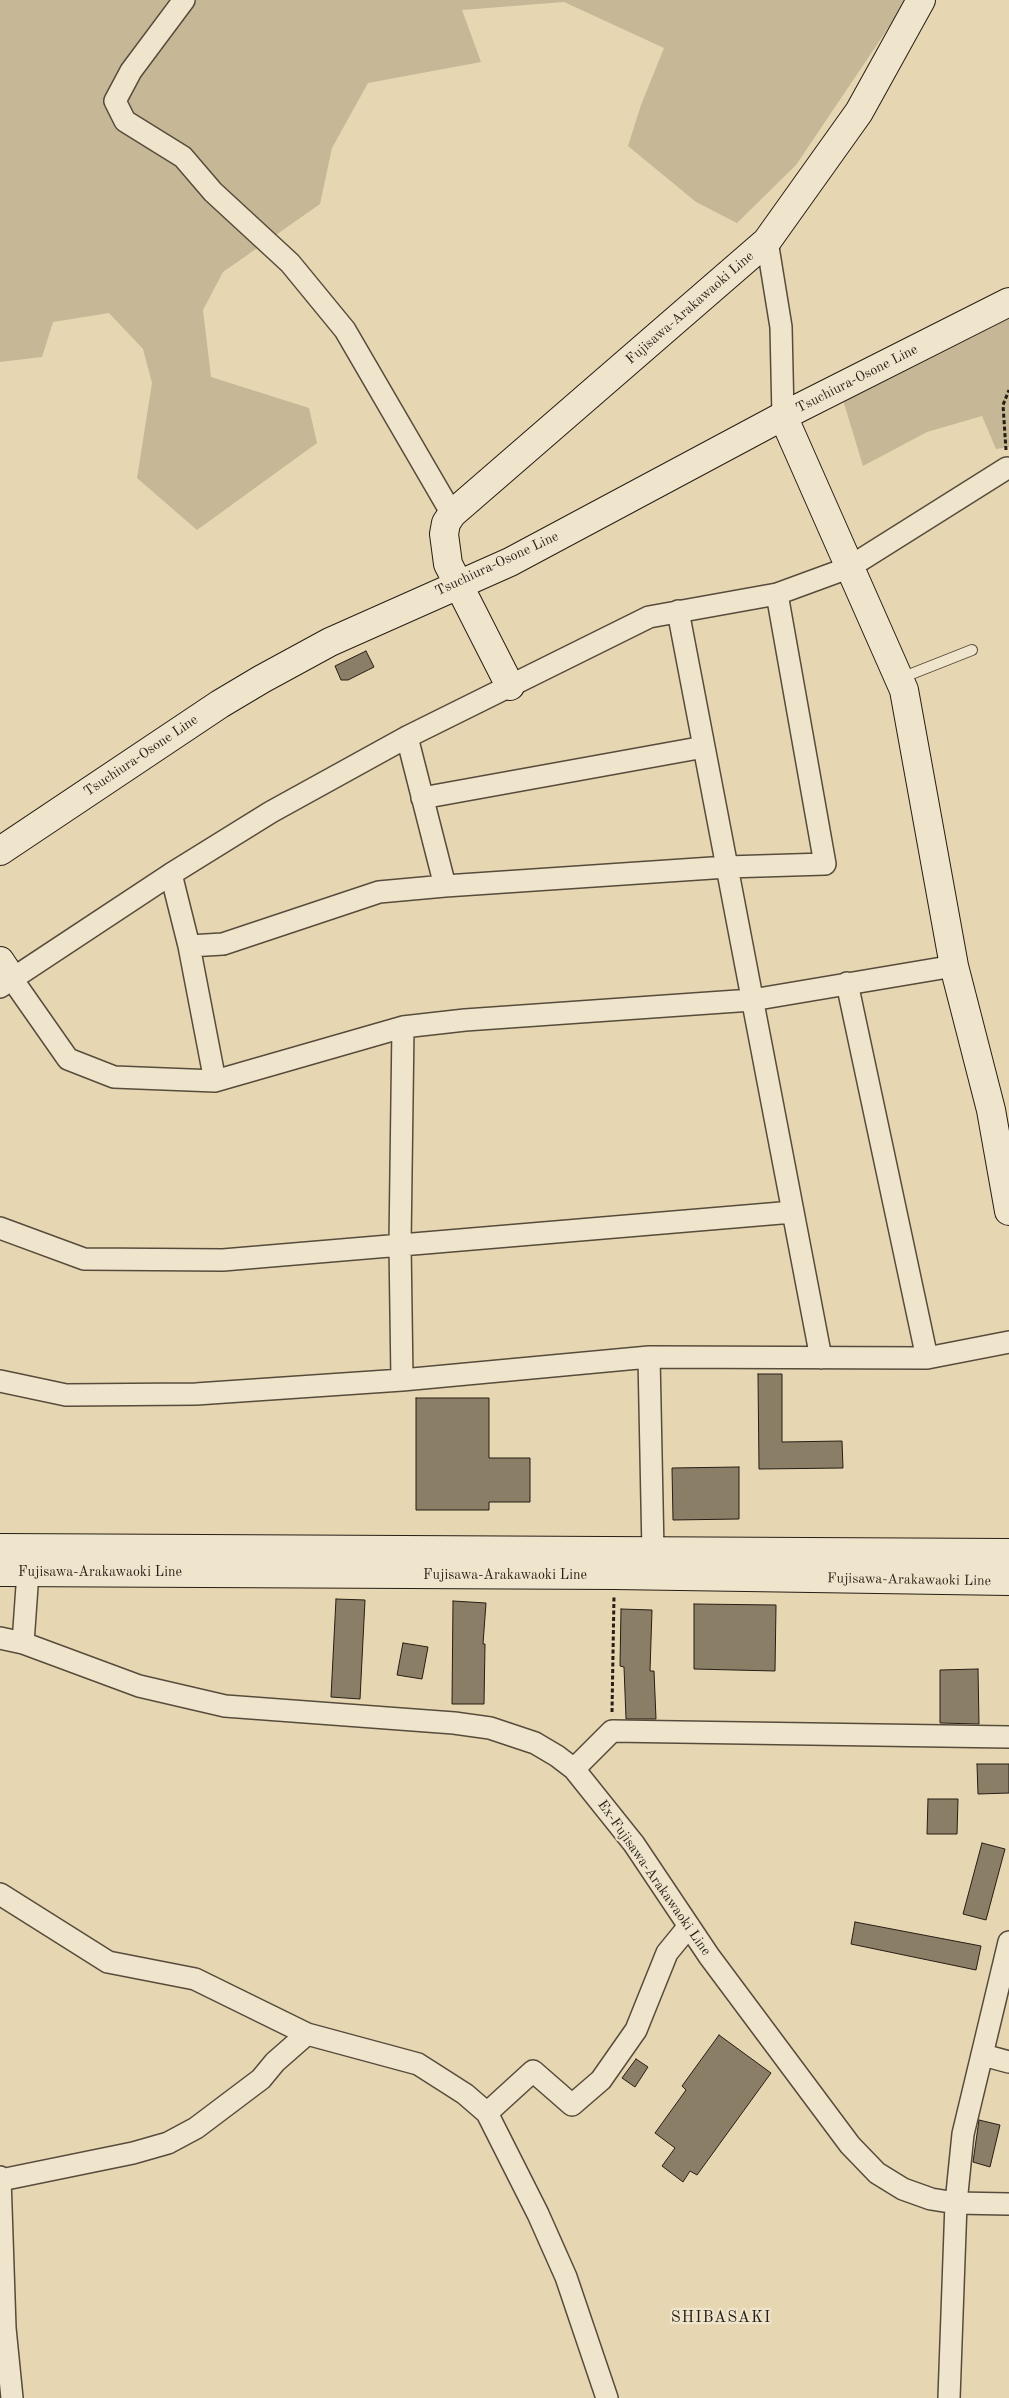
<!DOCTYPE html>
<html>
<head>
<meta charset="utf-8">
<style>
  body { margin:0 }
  canvas { display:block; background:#e6d6b1 }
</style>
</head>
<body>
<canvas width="1009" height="2398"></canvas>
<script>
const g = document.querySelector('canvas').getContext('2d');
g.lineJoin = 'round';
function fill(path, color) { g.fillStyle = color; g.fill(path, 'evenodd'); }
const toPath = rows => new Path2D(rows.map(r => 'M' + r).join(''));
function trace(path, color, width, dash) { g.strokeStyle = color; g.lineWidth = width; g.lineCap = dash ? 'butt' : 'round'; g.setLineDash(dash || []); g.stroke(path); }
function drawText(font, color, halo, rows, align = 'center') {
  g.font = font + ' "Old Standard TT",serif'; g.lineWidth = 4.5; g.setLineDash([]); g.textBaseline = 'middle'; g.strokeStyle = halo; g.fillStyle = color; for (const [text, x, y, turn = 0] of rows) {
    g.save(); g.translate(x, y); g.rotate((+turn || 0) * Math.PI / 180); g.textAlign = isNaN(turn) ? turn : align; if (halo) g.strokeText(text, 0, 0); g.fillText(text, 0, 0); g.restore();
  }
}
fill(toPath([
  [0,0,907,0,796,165,737,223,696,202,628,146,641,105,664,48,564,2,462,10,481,62,368,83,332,148,320,204,223,272,203,310,211,377,309,408,317,443,197,530,137,478,152,383,143,349,109,313,53,322,42,357,0,362],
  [1009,316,1009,447,996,449,982,416,927,432,863,466,843,400]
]), '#c6b796');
const building = toPath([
  [366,651,374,667,348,680,341,680,335,666,366,651],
  [758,1374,782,1374,782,1442,842,1441,843,1468,759,1469,758,1374],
  [416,1398,489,1398,489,1458,530,1458,530,1502,489,1502,489,1510,416,1510,416,1398],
  [739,1467,739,1519,673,1520,672,1468,739,1467],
  [336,1599,365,1600,360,1699,331,1697,336,1599],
  [453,1601,486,1603,483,1644,485,1644,484,1704,452,1704,453,1601],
  [694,1604,776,1605,775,1671,694,1669,694,1604],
  [621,1609,652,1610,650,1671,654,1671,656,1719,626,1719,624,1667,620,1666,621,1609],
  [403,1643,428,1647,422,1679,397,1675,403,1643],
  [978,1669,979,1724,940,1723,940,1670,978,1669],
  [977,1764,1009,1764,1009,1793,978,1794,977,1764],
  [928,1799,958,1799,957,1834,927,1834,928,1799],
  [982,1843,1005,1849,986,1920,963,1914,982,1843],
  [855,1922,981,1946,976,1970,851,1944,855,1922],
  [719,2035,771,2073,697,2175,690,2171,683,2182,662,2166,675,2148,655,2133,686,2090,682,2086,719,2035],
  [636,2059,648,2067,635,2087,622,2078,636,2059],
  [979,2120,1000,2125,990,2167,973,2162,979,2120]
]);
fill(building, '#8a7e66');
trace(building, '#271e15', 1);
const lane = toPath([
  [901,678,972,650]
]);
const street = toPath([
  [184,0,131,71,115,101,125,121,183,157,213,192,290,263,345,330,452,514],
  [767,241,781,327,783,416],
  [678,611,821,1358],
  [407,737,445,886],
  [422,798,704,747],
  [171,874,189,946,215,1081],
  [189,946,223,944,379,892,445,886,727,867,825,864,777,594],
  [12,979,68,1059,114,1077,215,1081,403,1027,465,1020,752,1000,954,966],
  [847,983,927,1358],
  [0,987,171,874,271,812,407,737,649,617,777,594,848,568,1007,468],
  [0,1228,84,1259,223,1260,793,1212],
  [649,1357,653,1552],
  [402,1380,400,1244,403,1027],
  [0,1381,66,1395,196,1394,402,1380,649,1357,927,1358,1009,1342],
  [28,1572,23,1643,139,1686,225,1706,454,1723,490,1728,535,1743,557,1756,574,1769,634,1844,709,1956,850,2145,877,2173,903,2189,931,2199,956,2203,1009,2204],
  [0,1638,23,1643],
  [574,1769,612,1731,1009,1737],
  [0,1894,108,1962,195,1979,307,2034,418,2064,465,2094,487,2113,538,2214,566,2277,607,2398],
  [983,2055,1009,2062],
  [487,2113,533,2071,572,2105,601,2080,636,2030,667,1953,689,1926],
  [0,2177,5,2328,12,2398],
  [1,2180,133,2153,168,2143,196,2128,261,2079,275,2062,307,2034],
  [949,2398,956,2203,963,2134,1009,1942]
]);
const secondary = toPath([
  [783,416,904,690,954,966,991,1110,1009,1211],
  [510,686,448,564,444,534,446,523,452,514,767,241,859,112,921,0],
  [0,851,220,704,262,679,330,642,510,562,783,416,1009,302],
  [0,961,12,979],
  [0,1548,1009,1553],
  [0,1572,614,1575,1009,1581]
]);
trace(lane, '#574c3c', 12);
trace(street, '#574c3c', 24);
trace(secondary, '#271e15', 30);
trace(toPath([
  [1006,450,1003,405,1009,390],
  [612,1712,614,1596]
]), '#271e15', 3, [4, 2.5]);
trace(lane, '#efe4cc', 10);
trace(street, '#efe4cc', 21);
trace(secondary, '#efe4cc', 28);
drawText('14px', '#271e15', '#efe4cc', [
  ["Fujisawa-Arakawaoki Line",690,308,-41],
  ["Tsuchiura-Osone Line",857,379,-27],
  ["Tsuchiura-Osone Line",497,564,-25],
  ["Tsuchiura-Osone Line",141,756,-34],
  ["Fujisawa-Arakawaoki Line",100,1572],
  ["Fujisawa-Arakawaoki Line",505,1575],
  ["Fujisawa-Arakawaoki Line",909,1580,1],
  ["Ex-Fujisawa-Arakawaoki Line",654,1878,55]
]);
g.letterSpacing = '1px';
drawText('16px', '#271e15', '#efe4cc', [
  ["SHIBASAKI",721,2318]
]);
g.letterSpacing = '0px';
</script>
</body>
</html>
